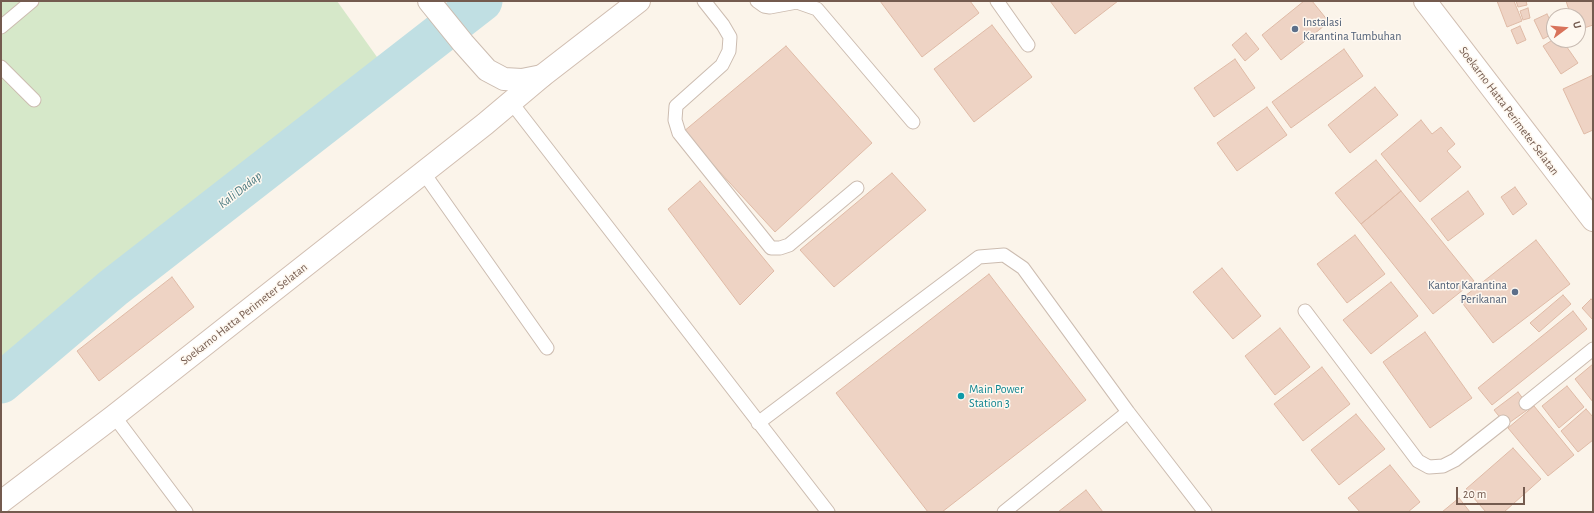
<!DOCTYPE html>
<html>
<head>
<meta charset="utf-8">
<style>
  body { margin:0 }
  #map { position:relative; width:1594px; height:513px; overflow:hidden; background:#fbf4ea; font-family:"Alegreya Sans",sans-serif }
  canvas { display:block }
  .frame { position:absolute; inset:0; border:2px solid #745b4f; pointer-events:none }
  .north { position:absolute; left:1546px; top:8px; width:40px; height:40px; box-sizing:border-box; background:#fef8f0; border:1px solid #c7b9b0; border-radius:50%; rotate:74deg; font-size:11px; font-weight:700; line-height:16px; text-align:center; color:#745b4f }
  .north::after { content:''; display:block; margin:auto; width:14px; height:18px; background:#d9735b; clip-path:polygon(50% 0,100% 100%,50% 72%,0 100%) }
  .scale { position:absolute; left:1456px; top:487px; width:69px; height:18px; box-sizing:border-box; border:2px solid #745b4f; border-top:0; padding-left:5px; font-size:12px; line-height:14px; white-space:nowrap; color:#745b4f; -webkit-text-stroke:3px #fef8f0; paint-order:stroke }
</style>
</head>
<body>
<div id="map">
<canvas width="1594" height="513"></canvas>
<div class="frame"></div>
<div class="north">U</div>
<div class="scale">20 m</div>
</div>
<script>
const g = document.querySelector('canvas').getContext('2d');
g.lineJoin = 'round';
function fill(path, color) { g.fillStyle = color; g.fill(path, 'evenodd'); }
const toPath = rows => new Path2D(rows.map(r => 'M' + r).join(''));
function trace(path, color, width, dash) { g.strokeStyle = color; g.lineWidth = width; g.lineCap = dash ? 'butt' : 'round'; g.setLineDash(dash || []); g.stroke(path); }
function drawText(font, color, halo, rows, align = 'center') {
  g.font = font + ' "Alegreya Sans",sans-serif'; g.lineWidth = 3; g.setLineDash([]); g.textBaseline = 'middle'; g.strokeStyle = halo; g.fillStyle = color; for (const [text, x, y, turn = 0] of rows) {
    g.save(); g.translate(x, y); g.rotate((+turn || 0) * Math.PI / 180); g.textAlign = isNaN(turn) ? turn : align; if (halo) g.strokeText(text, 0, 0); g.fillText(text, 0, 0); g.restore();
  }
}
fill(toPath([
  [1,1,337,1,382,64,1,363]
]), '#d6e8c9');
trace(toPath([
  [1,383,113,288,482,1]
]), '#c0dfe3', 41);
const building = toPath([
  [880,1,970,1,979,13,922,57,880,1],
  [1050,1,1118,1,1075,34,1050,1],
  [1304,1,1312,1,1329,22,1281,60,1262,35,1304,1],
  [1497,1,1514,1,1522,21,1507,27,1497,1],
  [1516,1,1526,1,1527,5,1518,7,1516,1],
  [1566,1,1592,1,1593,25,1578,30,1578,16,1571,16,1566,1],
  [1528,8,1530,18,1523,20,1520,11,1528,8],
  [1547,14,1554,28,1554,33,1543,39,1534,20,1547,14],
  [992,25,1032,77,974,122,934,69,992,25],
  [1520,26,1526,40,1517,44,1511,30,1520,26],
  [1246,33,1259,49,1245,61,1232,45,1246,33],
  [1554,39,1562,40,1578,63,1561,74,1543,46,1554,39],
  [786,46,872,143,775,232,683,132,786,46],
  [1344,49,1363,76,1291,128,1272,102,1344,49],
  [1235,59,1255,88,1214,117,1194,88,1235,59],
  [1593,75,1593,130,1584,134,1563,89,1593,75],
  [1375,87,1398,115,1350,153,1328,125,1375,87],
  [1267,107,1287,135,1237,171,1217,143,1267,107],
  [1421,120,1432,134,1441,127,1455,144,1447,151,1461,167,1420,202,1381,154,1421,120],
  [1376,160,1401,191,1361,224,1335,193,1376,160],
  [892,173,926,210,834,287,800,250,892,173],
  [700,181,774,271,740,305,668,209,700,181],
  [1515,187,1527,204,1513,215,1501,197,1515,187],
  [1401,191,1474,281,1433,314,1361,224,1401,191],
  [1468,191,1484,214,1448,241,1431,219,1468,191],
  [1355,235,1385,274,1347,303,1317,264,1355,235],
  [1536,240,1570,284,1493,343,1460,300,1536,240],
  [1222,268,1261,316,1233,339,1193,292,1222,268],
  [989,274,1086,400,942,512,928,512,836,393,989,274],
  [172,277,194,307,99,381,77,351,172,277],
  [1391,282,1418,316,1371,354,1343,320,1391,282],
  [1563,295,1571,304,1539,332,1530,323,1563,295],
  [1591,299,1593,301,1593,320,1582,308,1591,299],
  [1573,311,1587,329,1492,405,1478,388,1573,311],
  [1280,328,1310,367,1275,395,1245,356,1280,328],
  [1425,332,1472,398,1430,428,1383,362,1425,332],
  [1593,364,1593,402,1575,379,1593,364],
  [1322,367,1350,404,1303,441,1274,404,1322,367],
  [1567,386,1584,407,1559,428,1542,406,1567,386],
  [1518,392,1530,408,1506,425,1494,410,1518,392],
  [1534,406,1574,455,1548,476,1508,428,1534,406],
  [1586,409,1593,417,1593,440,1578,452,1561,431,1586,409],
  [1356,414,1385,449,1339,485,1311,450,1356,414],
  [1513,448,1541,479,1504,512,1486,512,1466,489,1513,448],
  [1390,465,1420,502,1408,512,1360,512,1348,498,1390,465],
  [1086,490,1103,512,1058,512,1086,490],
  [1459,498,1470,512,1442,512,1459,498]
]);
fill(building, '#eed3c4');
trace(building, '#dfbaa6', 1);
const service = toPath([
  [704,1,723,25,730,37,729,51,722,65,676,106,675,120,679,133,771,248,780,248,789,245,857,188],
  [757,1,764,6,770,7,797,2,817,9,913,122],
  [997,1,1028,45],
  [1,27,32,1],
  [1,67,34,100],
  [511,102,828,512],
  [423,172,547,348],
  [1305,311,1418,461,1429,467,1443,466,1455,460,1503,422],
  [1526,403,1593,349],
  [114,416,186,512],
  [758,423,979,257,1004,255,1023,268,1128,412,1205,512],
  [1004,512,1128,412]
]);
const tertiary = toPath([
  [429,1,463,43,487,70,504,79,522,80,542,76]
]);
const secondary = toPath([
  [1425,1,1593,220],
  [1,502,114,416,485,124,542,76,639,1]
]);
trace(service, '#ccbcb0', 15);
trace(tertiary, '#ccbcb0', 24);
trace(secondary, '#d1beb1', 24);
trace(service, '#fff', 13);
trace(tertiary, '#fff', 22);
trace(secondary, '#fff', 22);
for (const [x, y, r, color] of [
  [1295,29,4,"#5c6f8a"],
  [1515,292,4,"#5c6f8a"],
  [961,396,4,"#0f9aa8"]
]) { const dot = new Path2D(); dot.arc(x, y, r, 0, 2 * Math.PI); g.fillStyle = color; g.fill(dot); trace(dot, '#fef8f0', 1.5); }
drawText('12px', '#4e5e75', '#fef8f0', [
  ["Instalasi",1303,22],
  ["Karantina Tumbuhan",1303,36],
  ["Kantor Karantina",1507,285,"right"],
  ["Perikanan",1507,299,"right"]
], 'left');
drawText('12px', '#745b4f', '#fef8f0', [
  ["Soekarno Hatta Perimeter Selatan",1509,111,53],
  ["Soekarno Hatta Perimeter Selatan",244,314,-38]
]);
drawText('12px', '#0d838f', '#fef8f0', [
  ["Main Power",969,389],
  ["Station 3",969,403]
], 'left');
drawText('italic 13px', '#47777e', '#fef8f0', [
  ["Kali Dadap",240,190,-38]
]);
</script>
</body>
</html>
